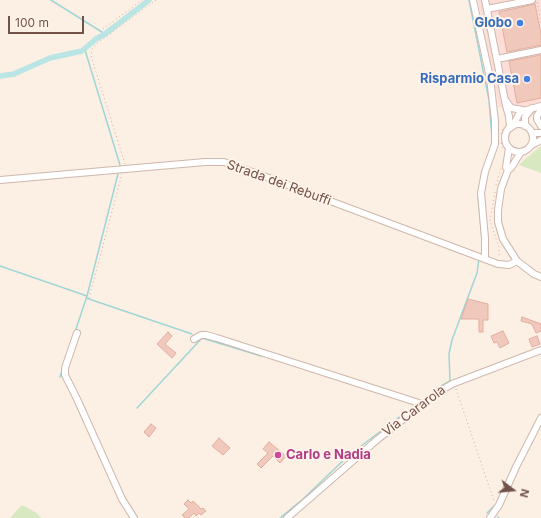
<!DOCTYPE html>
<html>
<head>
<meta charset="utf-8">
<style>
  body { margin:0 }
  #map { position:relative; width:541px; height:518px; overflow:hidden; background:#fcefe4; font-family:Inter,sans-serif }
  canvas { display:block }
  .north { position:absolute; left:493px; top:470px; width:40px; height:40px; -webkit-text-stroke:3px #fff3ea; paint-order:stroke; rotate:106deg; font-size:11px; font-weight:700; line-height:16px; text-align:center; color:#73524a }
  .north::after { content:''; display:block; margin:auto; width:14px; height:18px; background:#73524a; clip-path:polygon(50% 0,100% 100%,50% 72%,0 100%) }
  .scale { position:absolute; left:8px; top:16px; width:76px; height:18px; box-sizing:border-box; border:2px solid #73524a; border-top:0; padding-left:5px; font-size:12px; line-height:14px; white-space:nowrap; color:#73524a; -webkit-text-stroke:3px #fff3ea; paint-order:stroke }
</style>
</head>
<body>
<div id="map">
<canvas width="541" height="518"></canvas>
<div class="north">N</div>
<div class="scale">100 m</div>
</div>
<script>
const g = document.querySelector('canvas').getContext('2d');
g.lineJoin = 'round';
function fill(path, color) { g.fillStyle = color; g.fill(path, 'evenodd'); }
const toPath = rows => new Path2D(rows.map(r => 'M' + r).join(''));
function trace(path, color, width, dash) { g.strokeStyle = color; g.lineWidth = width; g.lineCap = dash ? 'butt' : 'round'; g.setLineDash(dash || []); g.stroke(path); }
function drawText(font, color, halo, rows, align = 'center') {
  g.font = font + ' Inter,sans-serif'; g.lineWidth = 4; g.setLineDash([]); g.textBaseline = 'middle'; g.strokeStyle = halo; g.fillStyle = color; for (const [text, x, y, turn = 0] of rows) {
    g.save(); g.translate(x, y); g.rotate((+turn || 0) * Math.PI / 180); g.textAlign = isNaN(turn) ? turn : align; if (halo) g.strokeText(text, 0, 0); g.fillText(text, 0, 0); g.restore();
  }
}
fill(toPath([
  [478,0,541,0,541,116,504,106,499,108]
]), '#fcddd7');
fill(toPath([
  [541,146,541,173,519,165,524,160],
  [22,505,37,513,41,518,10,518]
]), '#d8e9c2');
trace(toPath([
  [51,0,105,34],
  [469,0,489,100,492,137],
  [85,50,120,165],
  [479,191,482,175],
  [478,196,482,240],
  [0,266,87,296,118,174],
  [86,298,192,334],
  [75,332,87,296],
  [60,377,62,371],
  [421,401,436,389,450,381,449,354,452,340,477,273,479,259],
  [137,408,202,338,261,356],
  [487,513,494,506,494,507],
  [498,517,499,518],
  [280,518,303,499,348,456,415,405]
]), '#9fd6d6', 1.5);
trace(toPath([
  [0,76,14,74,50,58,82,51,96,39,105,34,149,0]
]), '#b9e5e4', 5.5);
const building = toPath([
  [535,4,541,34,541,45,507,52,499,12,535,4],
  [541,55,541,98,517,103,509,61,541,55],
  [468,299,488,304,488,320,483,320,483,332,479,332,479,319,461,319,468,299],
  [522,317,541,324,541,331,536,333,532,324,521,321,522,317],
  [503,331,509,343,500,348,497,342,494,343,491,336,503,331],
  [168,332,172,336,165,344,176,353,172,358,157,344,168,332],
  [537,336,540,344,532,347,529,339,537,336],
  [151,424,156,428,149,437,144,432,151,424],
  [219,438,230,448,223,455,212,446,219,438],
  [269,442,286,456,280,463,273,456,261,468,257,464,268,453,263,449,269,442],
  [188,500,191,503,193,501,201,509,203,508,206,511,201,515,199,513,196,516,194,513,189,518,185,518,182,515,189,509,184,504,188,500]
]);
fill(building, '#f1c9bc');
trace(building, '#e3ad9c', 1);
const minor = toPath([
  [473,0,490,78,495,121,495,144,485,172,481,193,485,238,485,259],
  [485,0,506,106,509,116,510,128],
  [487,9,532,0],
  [497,59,541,50],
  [506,101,511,108,523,110],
  [541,110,537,116,537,119,541,126],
  '505 138a14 14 0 1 1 28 0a14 14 0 1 1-28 0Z',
  [513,126,520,112,541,106],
  [525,126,525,117,532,108],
  [532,133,541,133],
  [532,145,541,140],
  [508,170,506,167,509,148],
  [0,180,205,162,224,162,261,175,498,264,509,265,517,261,534,274,541,277],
  [517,261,503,239,498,222,498,210,501,189,508,170,511,168,521,152],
  [77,333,65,368,65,375,77,399,122,499,134,518],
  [194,339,201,335,206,335,217,338,422,404],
  [287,518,378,439,437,393,452,384,541,350],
  [490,518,499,505,516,467,541,418]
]);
trace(minor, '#cfb7ad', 8);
trace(toPath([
  [537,2,541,23],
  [103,29,142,0],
  [501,134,504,126],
  [501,143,503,149],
  [125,164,91,56,92,49,96,44,156,0],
  [496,185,501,168],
  [495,192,490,221,499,248,499,258],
  [89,298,122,174],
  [456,389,494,501]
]), '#d5ac9f', 1, [1, 3]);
trace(minor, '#fff', 6);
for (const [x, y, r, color] of [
  [520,23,4,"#3f7fe0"],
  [527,79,4,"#3f7fe0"],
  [278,455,4,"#d1479c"]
]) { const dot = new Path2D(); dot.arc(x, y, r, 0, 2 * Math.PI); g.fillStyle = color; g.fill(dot); trace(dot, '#fff3ea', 1.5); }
drawText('bold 13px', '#366cbe', '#fff3ea', [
  ["Globo",512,23],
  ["Risparmio Casa",519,79]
], 'right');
drawText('13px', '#73524a', '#fff3ea', [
  ["Strada dei Rebuffi",279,183,20],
  ["Via Cararola",414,411,-37]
]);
drawText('bold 13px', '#b23c85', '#fff3ea', [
  ["Carlo e Nadia",286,455]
], 'left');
</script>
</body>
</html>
